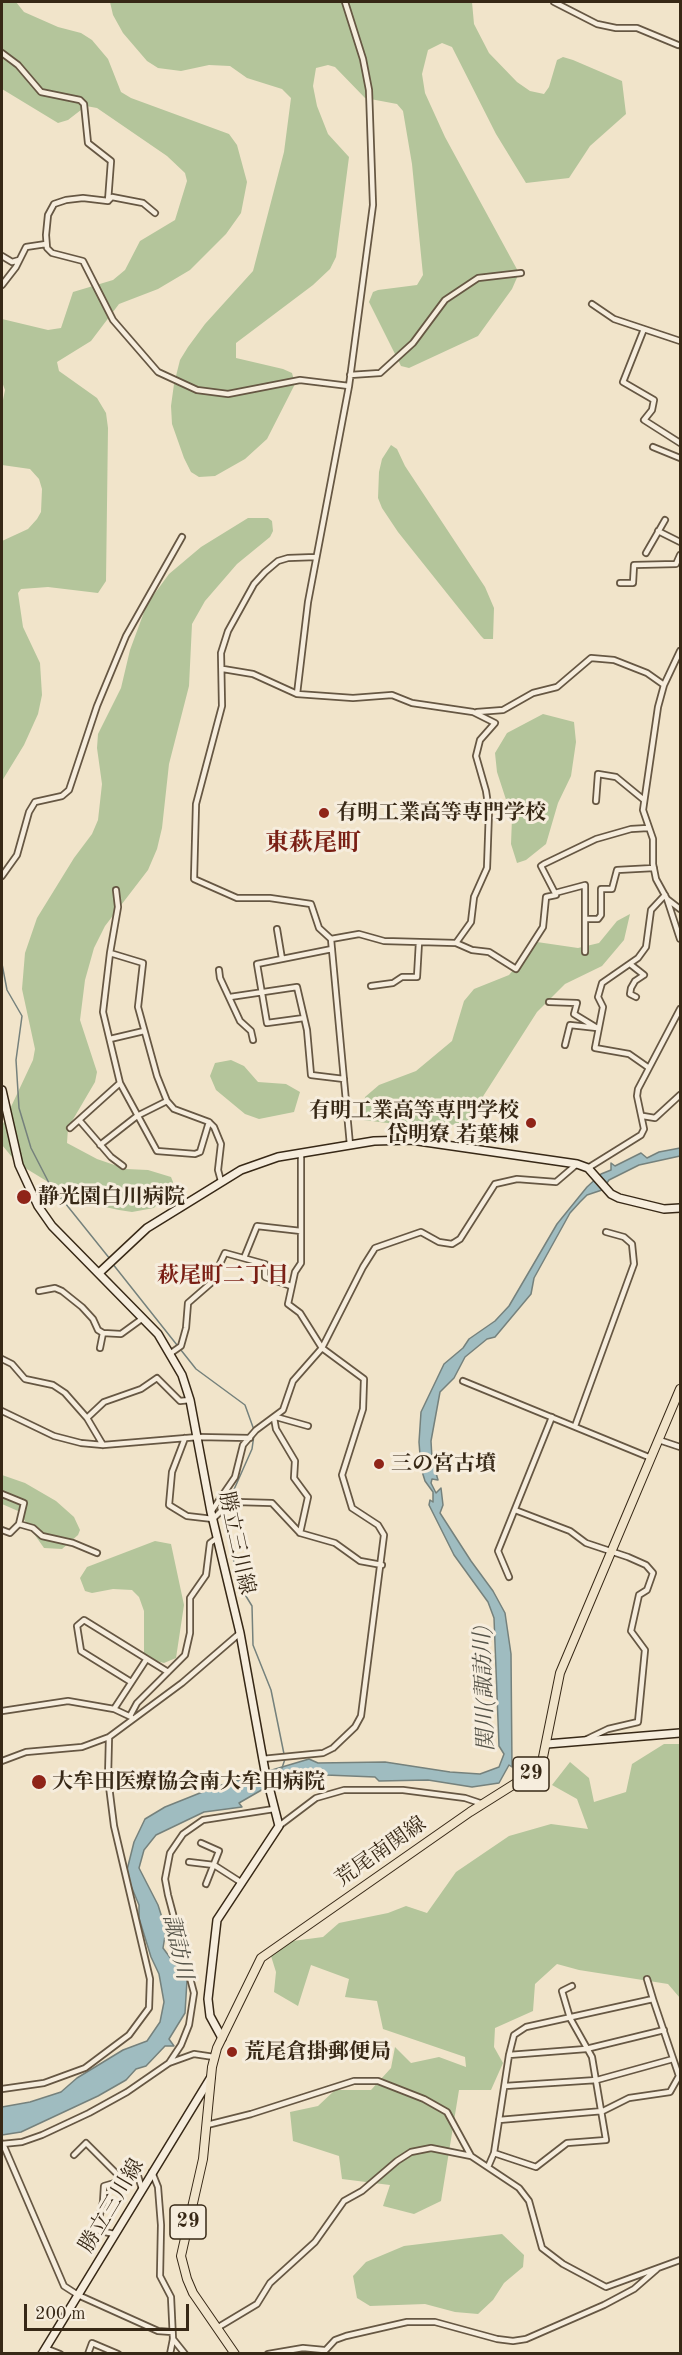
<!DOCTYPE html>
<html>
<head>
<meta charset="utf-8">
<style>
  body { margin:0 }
  #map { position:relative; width:682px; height:2355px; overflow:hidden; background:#f1e4ca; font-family:"Old Standard TT",serif }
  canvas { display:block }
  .frame { position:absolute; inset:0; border:3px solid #372816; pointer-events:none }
  .scale { position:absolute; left:24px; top:2304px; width:165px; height:27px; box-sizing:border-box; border:3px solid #372816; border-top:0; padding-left:8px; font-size:18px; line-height:21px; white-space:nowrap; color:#372816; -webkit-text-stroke:4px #f6eddd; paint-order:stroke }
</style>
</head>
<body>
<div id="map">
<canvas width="682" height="2355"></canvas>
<div class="frame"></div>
<div class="scale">200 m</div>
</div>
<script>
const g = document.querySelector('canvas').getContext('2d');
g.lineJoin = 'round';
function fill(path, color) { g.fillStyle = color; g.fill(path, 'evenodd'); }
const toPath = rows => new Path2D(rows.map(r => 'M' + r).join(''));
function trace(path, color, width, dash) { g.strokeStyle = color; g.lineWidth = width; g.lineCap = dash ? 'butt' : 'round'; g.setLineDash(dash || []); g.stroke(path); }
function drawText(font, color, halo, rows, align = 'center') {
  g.font = font + ' "Old Standard TT","Noto Serif JP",serif'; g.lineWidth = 6; g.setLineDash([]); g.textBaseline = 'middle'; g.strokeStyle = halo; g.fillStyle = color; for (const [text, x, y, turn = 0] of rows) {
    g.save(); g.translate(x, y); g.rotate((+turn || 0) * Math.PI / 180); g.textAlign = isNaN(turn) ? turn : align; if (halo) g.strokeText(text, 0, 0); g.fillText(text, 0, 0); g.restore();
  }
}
fill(toPath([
  [2,2,16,2,24,12,58,27,81,33,92,40,108,59,121,92,131,98,229,134,237,145,247,182,241,213,226,234,190,270,158,289,119,304,91,341,57,362,59,371,97,398,106,413,108,428,106,581,98,593,48,587,21,589,18,593,23,627,40,663,42,695,38,714,24,745,2,781,2,541,28,529,37,519,41,512,42,489,39,479,30,469,2,465,2,405,5,390,2,382,2,319,48,330,61,328,73,292,113,280,125,270,140,241,175,220,187,181,185,173,167,156,97,108,86,106,68,120,58,123,2,89],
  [110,2,472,2,474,24,489,53,517,82,530,91,544,94,549,87,557,60,563,57,573,60,622,81,626,114,590,146,569,178,526,183,496,134,452,47,442,43,428,50,422,74,425,93,445,137,519,273,512,289,478,336,409,368,401,366,369,302,373,292,378,290,417,285,423,275,412,164,403,111,397,104,365,98,335,67,328,65,316,68,313,86,317,106,328,134,349,157,336,257,330,269,313,285,236,343,236,358,283,369,292,373,295,384,267,439,245,459,215,476,199,477,191,472,184,458,172,424,171,406,174,384,180,360,188,347,205,324,253,271,284,152,291,98,282,89,247,78,230,66,209,65,181,71,158,68,147,61,123,33,113,15],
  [391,445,397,449,405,466,485,587,494,608,493,639,484,639,481,636,398,532,382,508,378,498,379,472,382,459],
  [248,518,268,518,272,521,273,531,270,537,237,564,205,601,192,624,189,686,169,764,162,828,157,849,148,870,105,926,94,948,85,980,80,1020,97,1072,95,1082,68,1128,67,1143,97,1159,126,1169,148,1170,171,1177,173,1182,168,1193,154,1208,132,1212,119,1210,91,1204,58,1188,17,1163,2,1145,2,1126,33,1060,35,1049,22,989,25,953,37,918,74,858,92,834,98,820,102,784,97,748,98,734,121,688,130,650,147,604,169,574,201,547],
  [543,714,574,722,576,742,571,776,558,803,546,844,526,860,517,863,511,844,512,818,497,772,495,753,507,733],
  [630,914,624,940,602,966,565,984,537,1012,466,1123,428,1128,363,1120,365,1097,379,1085,416,1071,452,1041,464,1001,474,989,509,975,537,942,578,948,599,943,617,921],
  [231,1060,244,1066,258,1082,286,1084,300,1092,294,1112,259,1119,245,1114,216,1090,210,1076,215,1063],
  [2,1475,25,1483,56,1501,74,1517,80,1530,78,1535,62,1549,44,1548,18,1511,2,1504],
  [155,1541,171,1544,184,1605,176,1658,164,1663,149,1659,144,1655,144,1611,139,1597,132,1590,113,1589,92,1593,85,1591,80,1578,87,1567],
  [664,1744,680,1744,680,1998,668,1984,579,1970,557,1964,535,1984,533,2011,495,2028,494,2047,503,2063,491,2090,459,2090,441,2201,414,2214,383,2206,390,2185,342,2179,339,2156,293,2141,290,2112,318,2106,335,2090,371,2090,391,2068,395,2047,411,2063,439,2057,466,2067,465,2057,383,2029,377,2001,345,1997,349,1979,311,1965,298,2006,274,1992,276,1972,271,1956,285,1942,323,1937,339,1923,388,1913,406,1906,427,1913,456,1872,509,1836,551,1824,588,1829,577,1799,552,1785,570,1762,589,1778,594,1802,626,1792,632,1764],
  [502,2234,524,2255,523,2267,504,2283,493,2300,478,2314,455,2312,425,2304,370,2306,357,2298,353,2276,366,2262,404,2246]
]), '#b4c59b');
const water = toPath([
  [680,1148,680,1156,639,1165,609,1180,602,1190,587,1195,580,1202,570,1213,534,1278,531,1294,495,1337,487,1339,465,1357,454,1378,440,1392,431,1441,432,1459,438,1480,432,1479,431,1483,436,1493,441,1488,443,1505,440,1513,471,1561,493,1591,505,1613,511,1654,512,1767,509,1765,499,1783,472,1787,428,1780,379,1781,375,1777,326,1775,309,1772,265,1788,239,1803,242,1807,204,1812,156,1835,144,1850,139,1868,158,1905,166,1930,163,1948,177,1967,183,1970,187,1980,185,2013,169,2039,174,2046,165,2046,146,2066,136,2069,126,2080,98,2096,21,2132,2,2135,2,2107,30,2102,61,2092,77,2078,123,2050,147,2041,160,2022,164,2002,159,1974,151,1957,139,1918,139,1905,126,1874,134,1842,145,1819,165,1807,215,1787,309,1759,318,1763,385,1762,450,1772,480,1774,499,1767,504,1754,499,1746,494,1618,488,1602,454,1555,429,1505,430,1500,433,1502,433,1492,425,1481,421,1468,419,1442,421,1412,444,1364,463,1348,469,1339,495,1321,509,1306,557,1224,587,1187,601,1174,611,1170,611,1163,615,1166,641,1153,647,1158,659,1152,680,1148]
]);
fill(water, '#9fbcc0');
trace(water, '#75817c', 1.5);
trace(toPath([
  [2,964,7,990,22,1016,16,1060,19,1108,31,1148,49,1183,110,1259],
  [112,1263,196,1369,245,1405,254,1430],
  [228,1503,252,1449,254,1435],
  [225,1510,223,1520,241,1588,252,1606,253,1645,271,1690,284,1754],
  [282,1768,285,1759]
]), '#75817c', 1.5);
const street = toPath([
  [554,2,597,24,616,28,637,28,678,45],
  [2,53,18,65,41,92,80,100,84,104,88,143,111,161,108,201],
  [155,213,143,203,112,197,108,201,83,198,66,200,54,204,48,215,46,235,47,248,52,253,83,261,113,320,158,372,197,390,228,394,300,380,349,386],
  [2,256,12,262,19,260],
  [2,285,16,267,26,247,46,244],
  [592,304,614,319,680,341],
  [644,329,623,382,654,400,652,410,644,420,680,443],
  [350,375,380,373,413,343,445,300,478,278,521,273],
  [653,447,680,458],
  [658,531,680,542],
  [646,553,665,520],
  [316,557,288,558,278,561,265,572,254,584,228,631,221,653,222,706,196,804,194,879,237,898,270,898,311,904,319,928,331,939,350,1145],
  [620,583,633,583,634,565,676,564,680,555],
  [680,651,664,685,658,707,643,810,653,839,653,864,656,879,667,899,680,939],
  [223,669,253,674,297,694,353,698,392,695,412,703,473,712,495,723,480,740,476,756,486,791,489,811,487,868,474,897,471,922,456,943,384,941,359,934,331,939],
  [297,694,308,602,349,386,373,205,369,90,363,59,345,2],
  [477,712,503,710,533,693,557,687,591,658,614,660,647,673,664,685],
  [596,801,598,774,616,777,644,800],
  [2,876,17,855,29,812,35,802,62,796,69,790,97,706,126,636,182,537],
  [555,893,585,885,585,952],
  [667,899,680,909],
  [585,919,598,919,601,915,601,889,612,889,617,870,654,868],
  [277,929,282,959],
  [456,943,472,950,489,952,516,969,543,927,546,897,556,895,541,866,544,864,596,839,631,829,648,828],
  [110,953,118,907,116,890],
  [630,964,644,975,635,981,631,988,630,994,636,997],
  [219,970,220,978,240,1021,251,1031,253,1040],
  [371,986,393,983,402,977,417,977,419,942],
  [230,997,297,987,307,1030,311,1075,344,1079],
  [549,1002,577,1003,574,1014,597,1028],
  [304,1018,267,1023,257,964,332,949],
  [110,1039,144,1031],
  [565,1045,570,1025,597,1028],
  [649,1068,629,1054,595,1048,603,1007,598,997,602,983,638,958,646,947,651,910,665,895],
  [643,1116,655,1118,680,1095],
  [80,1121,111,1157,123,1166],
  [209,1122,200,1152,195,1154,157,1151,120,1083,103,1012,110,953,143,963,138,1007,157,1076,167,1101,174,1109,209,1122,214,1127,221,1144,218,1170,221,1181],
  [70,1128,120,1083],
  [100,1145,137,1116,167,1101],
  [588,1168,641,1135,644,1129,637,1096,638,1089,680,1009],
  [244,1258,257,1226,301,1231],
  [39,1291,55,1288,62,1291,82,1307,93,1319,98,1330,103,1333],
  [100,1348,103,1333,121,1334,143,1318],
  [171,1353,181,1346,186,1328,188,1303,211,1283,225,1253,265,1264,265,1277,291,1286],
  [2,1359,12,1364,25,1379,53,1385,65,1393,87,1418,103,1445],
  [463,1381,651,1458],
  [2,1411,54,1436,81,1443,103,1445,198,1437,250,1438],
  [276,1417,308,1426],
  [87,1418,104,1402,141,1389,157,1378,180,1401,190,1400],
  [274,1418,276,1429,295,1461,294,1478,308,1497,300,1533],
  [575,1426,634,1264,632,1244,624,1237,606,1232],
  [185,1438,172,1472,169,1505,187,1516,213,1519,224,1508,237,1502,272,1503,300,1533,335,1543,360,1561,382,1565],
  [659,1440,680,1447],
  [2,1494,24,1503,19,1524],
  [515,1510,570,1531,586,1543,628,1557,646,1565,653,1573,647,1590,639,1595,631,1631,645,1650,638,1722,608,1729,587,1739],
  [211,1512,235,1477,243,1445,256,1430,283,1410,293,1381,322,1348,363,1267,375,1248,421,1232,439,1242,452,1244,460,1239,495,1184,517,1179,556,1182,577,1164],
  [2,1530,10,1533,19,1524,33,1528,42,1536,73,1543,97,1553],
  [509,1577,498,1551,552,1417],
  [131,1682,81,1651,77,1626,84,1620,168,1672],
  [114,1709,146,1660],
  [2,1711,68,1701,114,1709,131,1717],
  [130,1716,137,1703,185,1655,190,1633,190,1598,206,1575,210,1543,217,1538],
  [262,1759,323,1753,333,1748,355,1727,361,1716,384,1535,378,1525,352,1508,342,1475,363,1409,364,1379,322,1348,300,1313,288,1304,295,1272,301,1263,301,1153],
  [2,1761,26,1752,82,1747,109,1737,182,1683,240,1633],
  [279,1826,316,1798,344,1790,403,1790,465,1798,483,1804],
  [201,1843,219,1851,206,1884],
  [189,1862,214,1865,242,1883],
  [647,1979,653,1999],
  [509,2055,586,2049,664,2030],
  [169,2063,181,2045,189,2025,194,1993,168,1895,165,1879,170,1853,183,1834,203,1820,274,1809],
  [505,2086,597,2080,673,2059],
  [2,2089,44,2083,85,2068,129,2035,149,2008,150,1979,114,1826,108,1778,109,1737],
  [207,2125,251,2114,354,2081,378,2081,424,2099,447,2112,471,2156,519,2188,529,2201,542,2248,563,2264,606,2287,680,2260],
  [2,2144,22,2142,42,2135,89,2113,127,2092,169,2063,194,2054,214,2057],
  [3,2144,64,2286,78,2295,158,2331,172,2332],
  [494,2153,536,2167,567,2143,606,2140,592,2057,570,2018,562,1991,572,1986],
  [74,2155,86,2143,122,2179],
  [488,2167,494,2153,509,2055,514,2035,526,2027,653,1999,679,2076,670,2092,629,2098,603,2111,499,2120],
  [152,2172,158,2187,161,2225,160,2276,171,2297,173,2339,170,2354],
  [114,2234,96,2230,103,2202,104,2186,138,2176,142,2189],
  [217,2328,257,2304,270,2283,315,2242,344,2201,362,2191,397,2161,411,2152,431,2148,471,2156],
  [173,2339,185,2354],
  [45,2348,60,2354],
  [88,2354,92,2343,118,2354],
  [268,2354,303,2348,324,2350],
  [322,2354,335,2340,346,2336,407,2322,435,2322,497,2339,513,2341,526,2339,604,2305,634,2289,657,2269]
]);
const secondary = toPath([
  [2,1090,19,1165,38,1206,52,1226,158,1334,182,1375,190,1400,211,1512,240,1633,265,1771,279,1826,217,1920,208,1999,210,2016,222,2038],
  [99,1273,147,1228,241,1170,278,1157,374,1141,411,1140,577,1164,588,1168,611,1194,619,1198,664,1209,680,1208],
  [547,1744,680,1733],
  [42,2354,211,2077]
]);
const primary = toPath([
  [235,2354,193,2293,187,2279,181,2256,203,2159,212,2067,217,2048,261,1958,470,1812,532,1773,542,1762,560,1673,680,1389]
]);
trace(street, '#665743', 8);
trace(secondary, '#372816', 10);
trace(primary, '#372816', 10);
trace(street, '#f6eddd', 4.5);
trace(secondary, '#f6eddd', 7);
trace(primary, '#f1e4ca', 8);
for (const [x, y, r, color] of [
  [324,813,6,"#8f2418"],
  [531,1123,6,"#8f2418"],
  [24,1197,8,"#8f2418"],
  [379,1464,6,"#8f2418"],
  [39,1782,8,"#8f2418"],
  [232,2052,6,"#8f2418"]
]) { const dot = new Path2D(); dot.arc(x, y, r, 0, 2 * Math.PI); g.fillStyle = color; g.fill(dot); trace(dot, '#f6eddd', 2); }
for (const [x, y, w] of [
  [531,1774,36],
  [188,2222,36]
]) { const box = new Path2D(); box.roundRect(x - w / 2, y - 17, w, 34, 4.5); g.fillStyle = '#f6eddd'; g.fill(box); trace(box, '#372816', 1.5); }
drawText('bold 20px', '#372816', null, [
  ["29",531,1774],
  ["29",188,2222]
]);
drawText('bold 21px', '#372816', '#f6eddd', [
  ["有明工業高等専門学校",336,813],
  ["有明工業高等専門学校",519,1111,"right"],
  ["岱明寮 若葉棟",519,1135,"right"],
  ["静光園白川病院",38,1197],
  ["三の宮古墳",391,1464],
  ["大牟田医療協会南大牟田病院",52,1782],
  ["荒尾倉掛郵便局",244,2052]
], 'left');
drawText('21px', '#372816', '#f6eddd', [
  ["勝立三川線",236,1543,78],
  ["荒尾南関線",381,1852,-35],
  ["勝立三川線",112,2206,-59]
]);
drawText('bold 22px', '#7a1f14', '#f6eddd', [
  ["萩尾町二丁目",223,1276]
]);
drawText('italic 22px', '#565449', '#f6eddd', [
  ["関川(諏訪川)",485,1688,-92],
  ["諏訪川",177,1947,77]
]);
drawText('bold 24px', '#7a1f14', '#f6eddd', [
  ["東萩尾町",313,844]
]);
</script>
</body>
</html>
